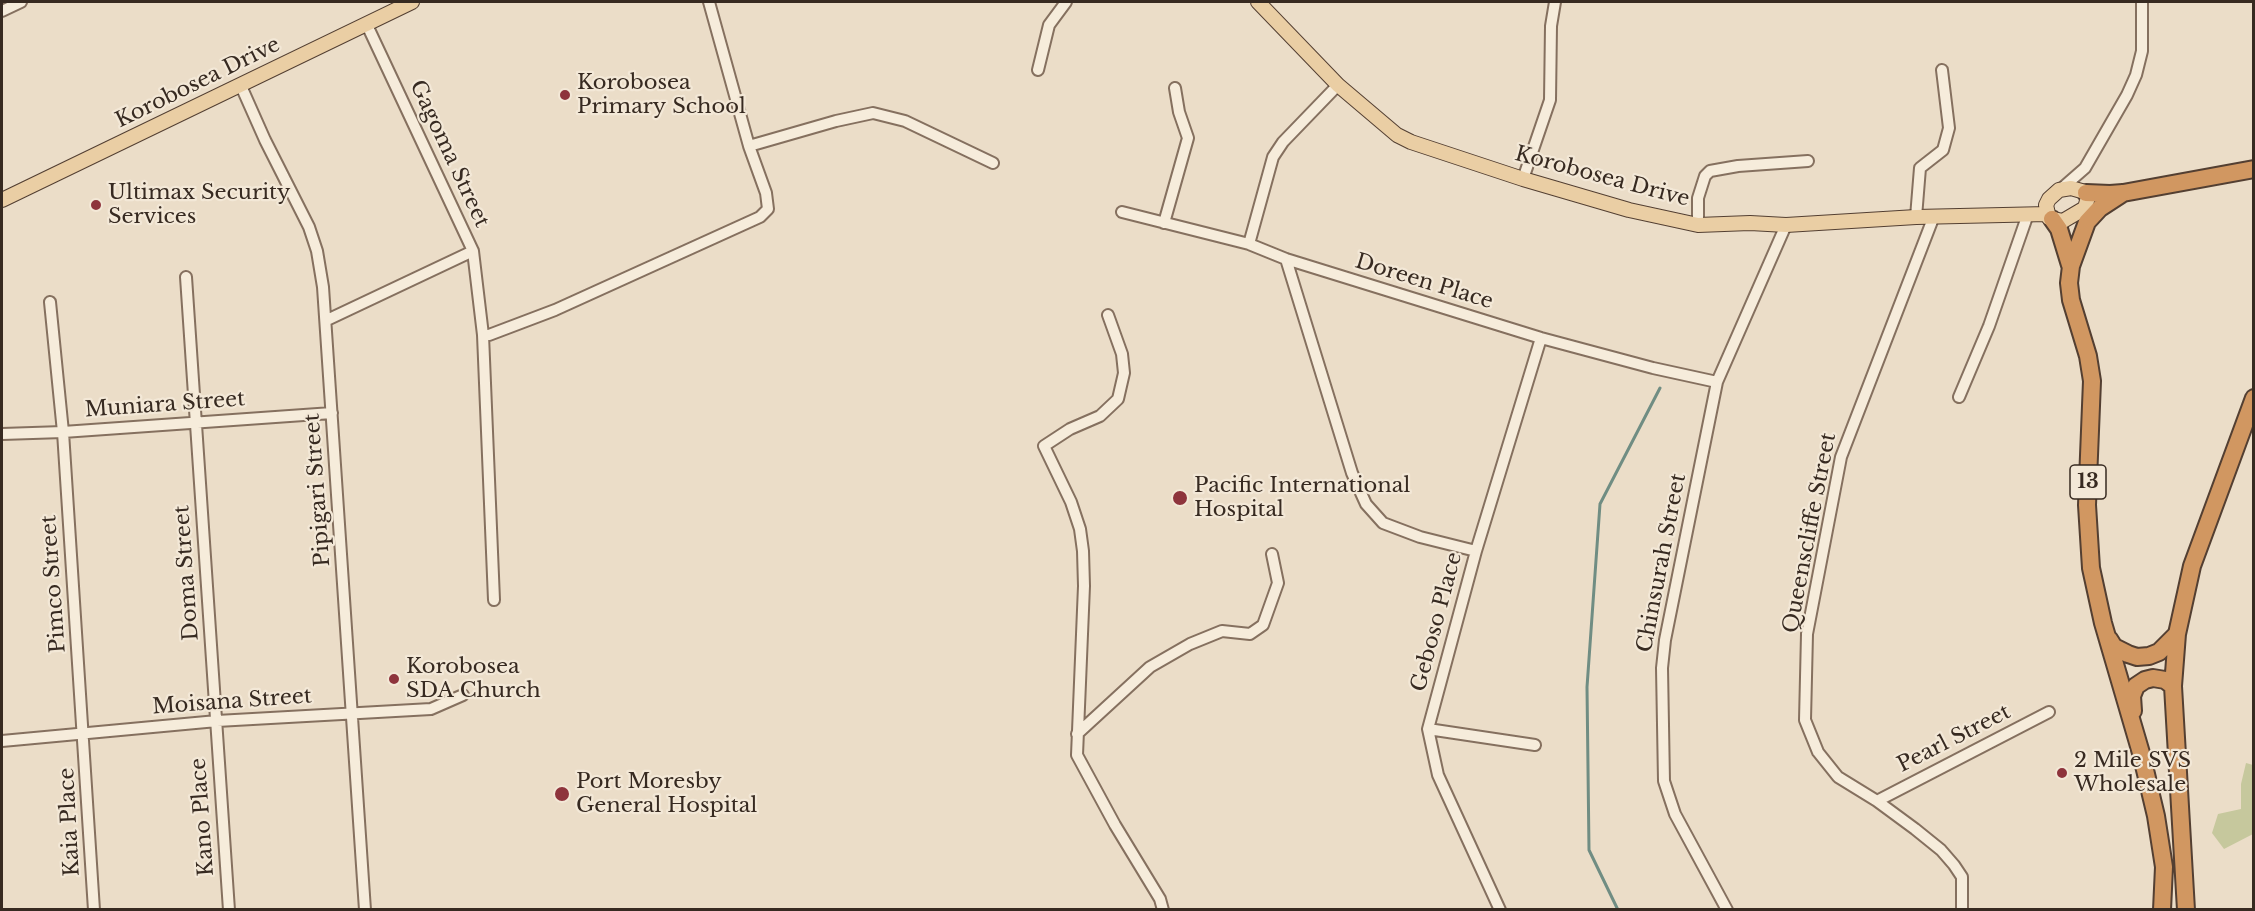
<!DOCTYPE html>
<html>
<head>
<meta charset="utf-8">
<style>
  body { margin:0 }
  #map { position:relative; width:2255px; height:911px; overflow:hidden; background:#ebddc8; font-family:"Libre Baskerville",serif }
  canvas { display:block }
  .frame { position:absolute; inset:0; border:3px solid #372a21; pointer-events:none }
</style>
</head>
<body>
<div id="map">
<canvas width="2255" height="911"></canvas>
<div class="frame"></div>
</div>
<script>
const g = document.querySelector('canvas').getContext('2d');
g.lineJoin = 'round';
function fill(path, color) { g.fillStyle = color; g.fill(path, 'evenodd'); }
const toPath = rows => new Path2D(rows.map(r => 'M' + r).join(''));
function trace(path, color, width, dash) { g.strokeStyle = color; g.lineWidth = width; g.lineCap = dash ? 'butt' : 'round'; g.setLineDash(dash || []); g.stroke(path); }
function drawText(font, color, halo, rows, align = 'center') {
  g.font = font + ' "Libre Baskerville",serif'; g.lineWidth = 4.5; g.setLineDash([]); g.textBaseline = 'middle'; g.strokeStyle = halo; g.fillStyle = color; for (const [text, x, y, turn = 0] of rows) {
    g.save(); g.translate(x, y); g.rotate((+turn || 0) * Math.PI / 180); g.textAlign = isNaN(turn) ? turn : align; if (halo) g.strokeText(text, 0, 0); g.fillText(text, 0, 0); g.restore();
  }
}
fill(toPath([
  [2246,763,2253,765,2253,834,2224,849,2212,833,2218,814,2241,809,2241,784]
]), '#c6c89d');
trace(toPath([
  [1618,910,1589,850,1587,687,1600,504,1660,388]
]), '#708d83', 3);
const minor = toPath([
  [709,2,749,146,836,121,873,113,905,121,993,163],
  [2,11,21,2],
  [1038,70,1049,25,1066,2],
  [241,86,265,140,309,227,317,251,323,287,365,910],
  [1523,179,1550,100,1551,26,1555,2],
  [2061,189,2085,168,2127,95,2136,75,2142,51,2142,2],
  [1122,212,1249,244,1286,259,1541,338,1653,368,1717,382],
  [1934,216,1841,457,1807,634,1805,720,1818,752,1838,777,1877,801,1915,829,1941,850,1954,865,1962,877,1962,910],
  [1916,217,1920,168,1943,150,1949,128,1942,70],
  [1164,223,1188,138,1179,112,1175,88],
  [1698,225,1698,198,1705,176,1710,171,1738,166,1808,161],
  [1249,244,1273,157,1283,142,1338,85],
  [473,251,483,335,489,335,555,310,760,217,768,209,766,193,749,146],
  [1286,259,1352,473,1366,504,1383,523,1420,537,1476,551],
  [186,277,229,910],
  [50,302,63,432,94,910],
  [1108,315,1122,354,1124,373,1118,399,1100,416,1070,429,1044,446,1071,502,1080,529,1083,551,1084,586,1077,755,1115,825,1160,899,1163,910],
  [327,320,473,251,367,25],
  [483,335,494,600],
  [1959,397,1989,326,2028,214],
  [2,434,63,432,332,413],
  [1428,729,1535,745],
  [1077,734,1150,667,1190,644,1222,631,1250,634,1263,625,1278,583,1272,554],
  [2,741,217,721,431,709,463,695],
  [1877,801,2049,712],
  [1500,910,1438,775,1428,729,1476,551,1541,338],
  [1727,910,1675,814,1664,781,1662,668,1665,640,1717,382,1786,225]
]);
const major = toPath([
  [1258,2,1338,85,1397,135,1411,142,1523,179,1629,210,1698,225,1750,223,1786,225,1916,217,2047,214],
  [2071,188,2085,192,2088,197,2085,208,2063,221,2049,218,2046,205,2049,199,2059,190,2071,188],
  [2,200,412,2]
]);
const highway = toPath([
  [2086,193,2110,194,2123,193,2254,169],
  [2123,193,2100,208,2087,222,2071,266,2069,283,2071,300,2088,356,2092,381,2087,505,2091,568,2103,623,2141,753,2156,816,2164,867,2162,910],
  [2052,219,2059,229,2070,265],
  [2109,639,2114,647,2128,654,2137,657,2149,656,2159,652,2177,634],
  [2133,711,2132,696,2136,686,2145,680,2153,678,2165,680,2173,686],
  [2186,910,2173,686,2177,634,2192,566,2254,398]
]);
trace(minor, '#85705f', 14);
trace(major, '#533f32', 16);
trace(highway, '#533f32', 20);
trace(minor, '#f6ecdb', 10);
trace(major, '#eacea4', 14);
trace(highway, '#d19761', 16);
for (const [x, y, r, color] of [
  [565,95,6,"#8e343c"],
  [96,205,6,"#8e343c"],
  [1180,498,8,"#8e343c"],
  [394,679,6,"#8e343c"],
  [2062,773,6,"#8e343c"],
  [562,794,8,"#8e343c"]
]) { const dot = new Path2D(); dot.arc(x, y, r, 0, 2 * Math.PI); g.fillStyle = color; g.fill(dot); trace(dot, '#f3e8d7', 2); }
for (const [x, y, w] of [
  [2088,482,36]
]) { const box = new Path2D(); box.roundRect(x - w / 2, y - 17, w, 34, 4.5); g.fillStyle = '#f3e8d7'; g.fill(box); trace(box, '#372a21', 1.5); }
drawText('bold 20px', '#372a21', null, [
  ["13",2088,482]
]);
drawText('21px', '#372a21', '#f3e8d7', [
  ["Korobosea Drive",198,83,-26],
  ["Gagoma Street",449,154,65],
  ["Korobosea Drive",1602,177,15],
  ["Doreen Place",1424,282,17],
  ["Muniara Street",165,405,-4],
  ["Pipigari Street",318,490,-94],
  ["Queenscliffe Street",1810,533,-79],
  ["Chinsurah Street",1662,563,-79],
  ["Doma Street",187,573,-94],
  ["Pimco Street",54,584,-94],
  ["Geboso Place",1437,622,-75],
  ["Moisana Street",232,702,-4],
  ["Pearl Street",1954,739,-27],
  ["Kano Place",203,817,-94],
  ["Kaia Place",70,822,-93]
]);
drawText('21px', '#372a21', '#f3e8d7', [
  ["Korobosea",577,83],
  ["Primary School",577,107],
  ["Ultimax Security",108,193],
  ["Services",108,217],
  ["Pacific International",1194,486],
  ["Hospital",1194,510],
  ["Korobosea",406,667],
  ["SDA Church",406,691],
  ["2 Mile SVS",2074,761],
  ["Wholesale",2074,785],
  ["Port Moresby",576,782],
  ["General Hospital",576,806]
], 'left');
</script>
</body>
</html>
